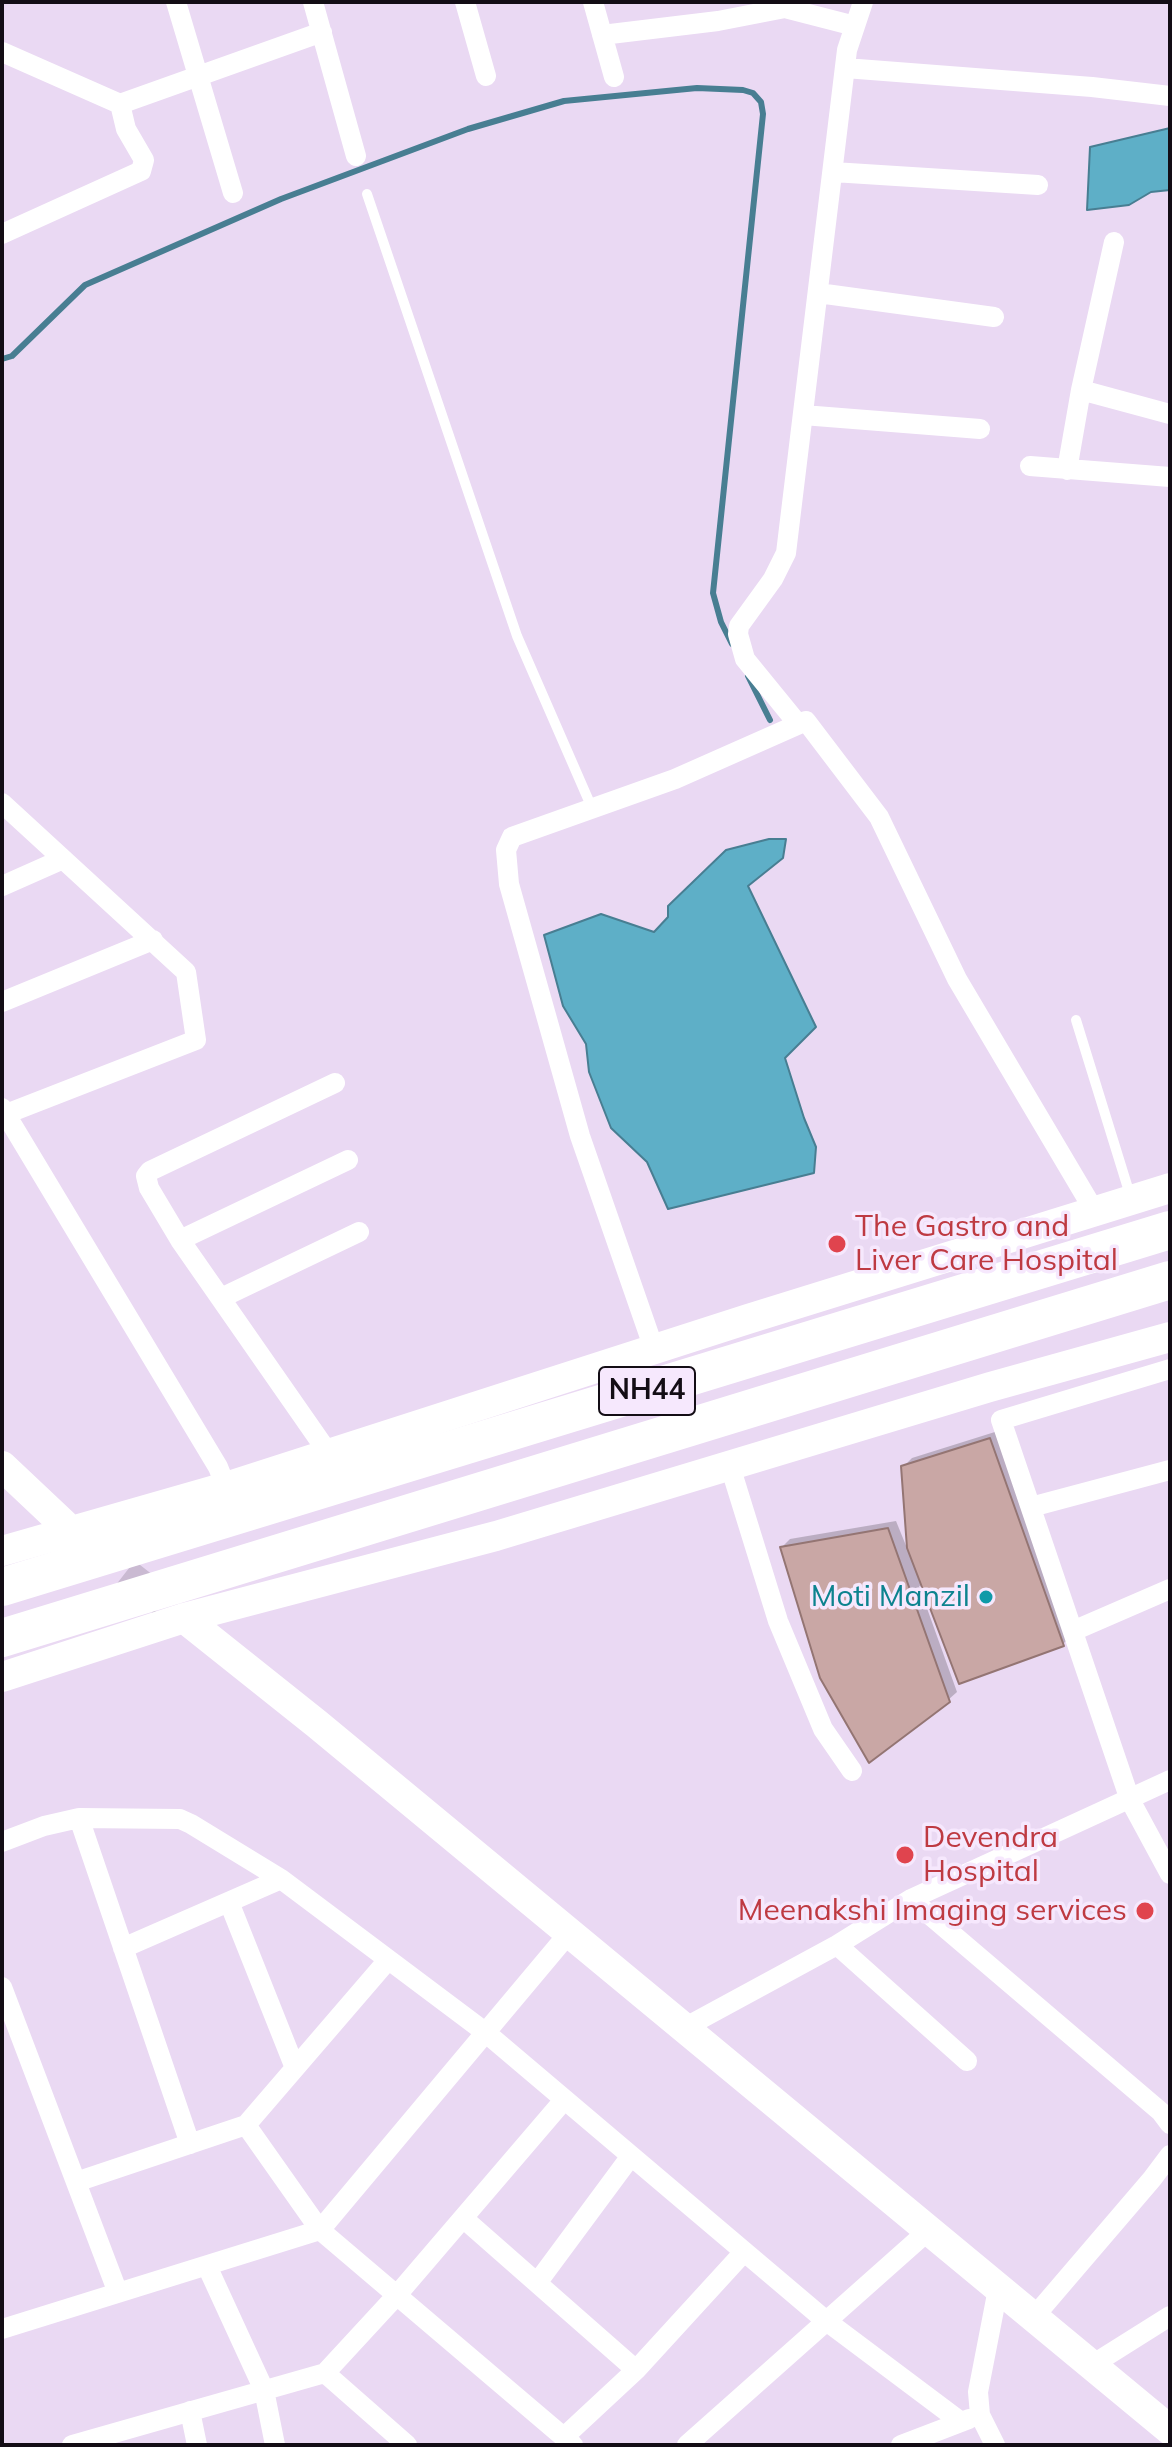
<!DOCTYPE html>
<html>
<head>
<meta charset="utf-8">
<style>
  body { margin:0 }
  #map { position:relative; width:1172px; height:2447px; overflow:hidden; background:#ead9f3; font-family:Mulish,sans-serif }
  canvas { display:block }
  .frame { position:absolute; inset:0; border:4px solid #130d15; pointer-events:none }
</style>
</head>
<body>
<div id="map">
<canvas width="1172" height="2447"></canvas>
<div class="frame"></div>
</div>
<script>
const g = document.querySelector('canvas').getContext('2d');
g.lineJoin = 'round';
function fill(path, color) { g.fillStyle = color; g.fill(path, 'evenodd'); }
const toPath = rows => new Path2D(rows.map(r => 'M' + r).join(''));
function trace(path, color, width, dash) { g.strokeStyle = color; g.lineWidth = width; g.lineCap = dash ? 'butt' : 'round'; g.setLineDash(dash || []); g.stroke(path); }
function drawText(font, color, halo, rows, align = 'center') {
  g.font = font + ' Mulish,sans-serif'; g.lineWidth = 7; g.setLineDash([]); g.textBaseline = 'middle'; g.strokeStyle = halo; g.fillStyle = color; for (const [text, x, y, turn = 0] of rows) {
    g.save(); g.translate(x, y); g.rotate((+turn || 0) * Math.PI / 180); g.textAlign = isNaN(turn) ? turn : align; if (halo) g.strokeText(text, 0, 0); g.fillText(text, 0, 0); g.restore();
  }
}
const water = toPath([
  [1170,128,1170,190,1151,192,1129,205,1087,210,1090,147,1170,128],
  [769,839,786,839,783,858,748,886,816,1027,785,1058,804,1118,816,1147,814,1173,668,1209,647,1162,611,1128,589,1072,586,1044,563,1006,544,935,601,914,654,932,668,917,668,906,726,850,769,839]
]);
fill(water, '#5eafc7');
trace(water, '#487e92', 2);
fill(toPath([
  [998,1431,1071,1636,1063,1644,923,1585,919,1586,957,1692,948,1700,782,1547,790,1539,896,1521,909,1553,903,1467,912,1458]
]), '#0003');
trace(toPath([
  [2,359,12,356,85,285,281,199,468,129,564,101,697,88,743,90,753,93,761,102,763,114,713,593,721,622,732,644],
  [748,676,770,720]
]), '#487e92', 6);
const building = toPath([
  [990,1438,1064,1646,959,1684,907,1548,901,1466,990,1438],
  [888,1528,950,1702,869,1763,820,1678,780,1547,888,1528]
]);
fill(building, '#c9a7a5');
trace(building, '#947573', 2);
trace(toPath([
  [90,1545,163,1602]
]), '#cabad2', 30, [30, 15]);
trace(toPath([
  [367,194,517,636,592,808],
  [1076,1020,1131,1198]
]), '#fff', 10);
trace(toPath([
  [176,2,233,193],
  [313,2,356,156],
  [465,2,486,76],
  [593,2,614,77],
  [602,35,718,21,785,8,855,26],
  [2,52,120,104],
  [845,68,1092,87,1170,96],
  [833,172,1038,185],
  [2,234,141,171,144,160,126,129,120,104,322,32],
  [818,293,994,317],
  [1081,390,1170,414],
  [803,415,980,429],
  [1030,466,1170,477],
  [1067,470,1081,390,1114,242],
  [798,724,745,659,738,634,739,626,773,579,786,553,847,50,863,2],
  [2,803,186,972,196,1040,6,1114],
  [2,886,63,859],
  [2,1002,153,940],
  [2,1108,218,1467,226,1487],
  [180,1240,348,1160],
  [221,1298,359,1232],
  [654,1349,580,1136,509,884,506,850,512,837,675,779,806,721,879,817,957,979,1095,1212],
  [1170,1369,1001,1420,1130,1800,1170,1874],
  [329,1454,180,1240,149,1188,146,1176,150,1171,335,1083],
  [730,1466,778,1621,823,1729,852,1771],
  [1031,1507,1170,1470],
  [1073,1631,1170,1589],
  [79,1818,190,2144],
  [2,1842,44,1826,79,1818,180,1819,191,1824,281,1879,485,2032,825,2320,961,2422],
  [911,1899,1161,2112,1170,2124],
  [229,1902,295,2068],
  [569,1933,320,2230,573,2445],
  [837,1945,967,2061],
  [123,1948,281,1879],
  [2,1987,118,2293],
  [684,2028,837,1945,911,1899,1170,1780],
  [76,2182,246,2125,388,1960],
  [463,2218,636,2370],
  [207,2266,264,2390,275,2445],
  [537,2283,631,2156],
  [1033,2318,1152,2179,1170,2155],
  [2,2329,320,2230,246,2125],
  [1092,2365,1170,2316],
  [190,2411,197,2445],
  [564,2437,636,2370,744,2252],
  [72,2445,325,2373],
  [407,2445,325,2373,397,2295,564,2100],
  [687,2445,929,2230],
  [901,2445,969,2419],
  [995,2445,980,2415,978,2392,998,2289]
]), '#fff', 20);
trace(toPath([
  [2,1466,72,1532],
  [2,1551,226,1487,748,1319,1170,1188],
  [184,1618,317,1724,1170,2430],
  [2,1677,184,1618,496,1536,990,1387,1170,1337]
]), '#fff', 30);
trace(toPath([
  [2,1587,1170,1230],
  [2,1638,1170,1280]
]), '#fff', 38);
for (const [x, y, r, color] of [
  [837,1244,10,"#e0444e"],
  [986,1597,8,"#0f9aa8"],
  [905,1855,10,"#e0444e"],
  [1145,1911,10,"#e0444e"]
]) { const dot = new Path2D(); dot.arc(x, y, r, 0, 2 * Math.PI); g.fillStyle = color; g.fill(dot); trace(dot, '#f6e8fd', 3); }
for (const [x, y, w] of [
  [647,1391,96]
]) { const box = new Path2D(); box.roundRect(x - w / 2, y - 24, w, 48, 6); g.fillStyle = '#f6e8fd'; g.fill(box); trace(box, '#130d15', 2); }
drawText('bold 28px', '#130d15', null, [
  ["NH44",647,1391]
]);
drawText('30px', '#be3a42', '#f6e8fd', [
  ["The Gastro and",855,1227],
  ["Liver Care Hospital",855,1261],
  ["Devendra",923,1838],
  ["Hospital",923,1872],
  ["Meenakshi Imaging services",1127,1911,"right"]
], 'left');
drawText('30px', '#0d838f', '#f6e8fd', [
  ["Moti Manzil",970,1597]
], 'right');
</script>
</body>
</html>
